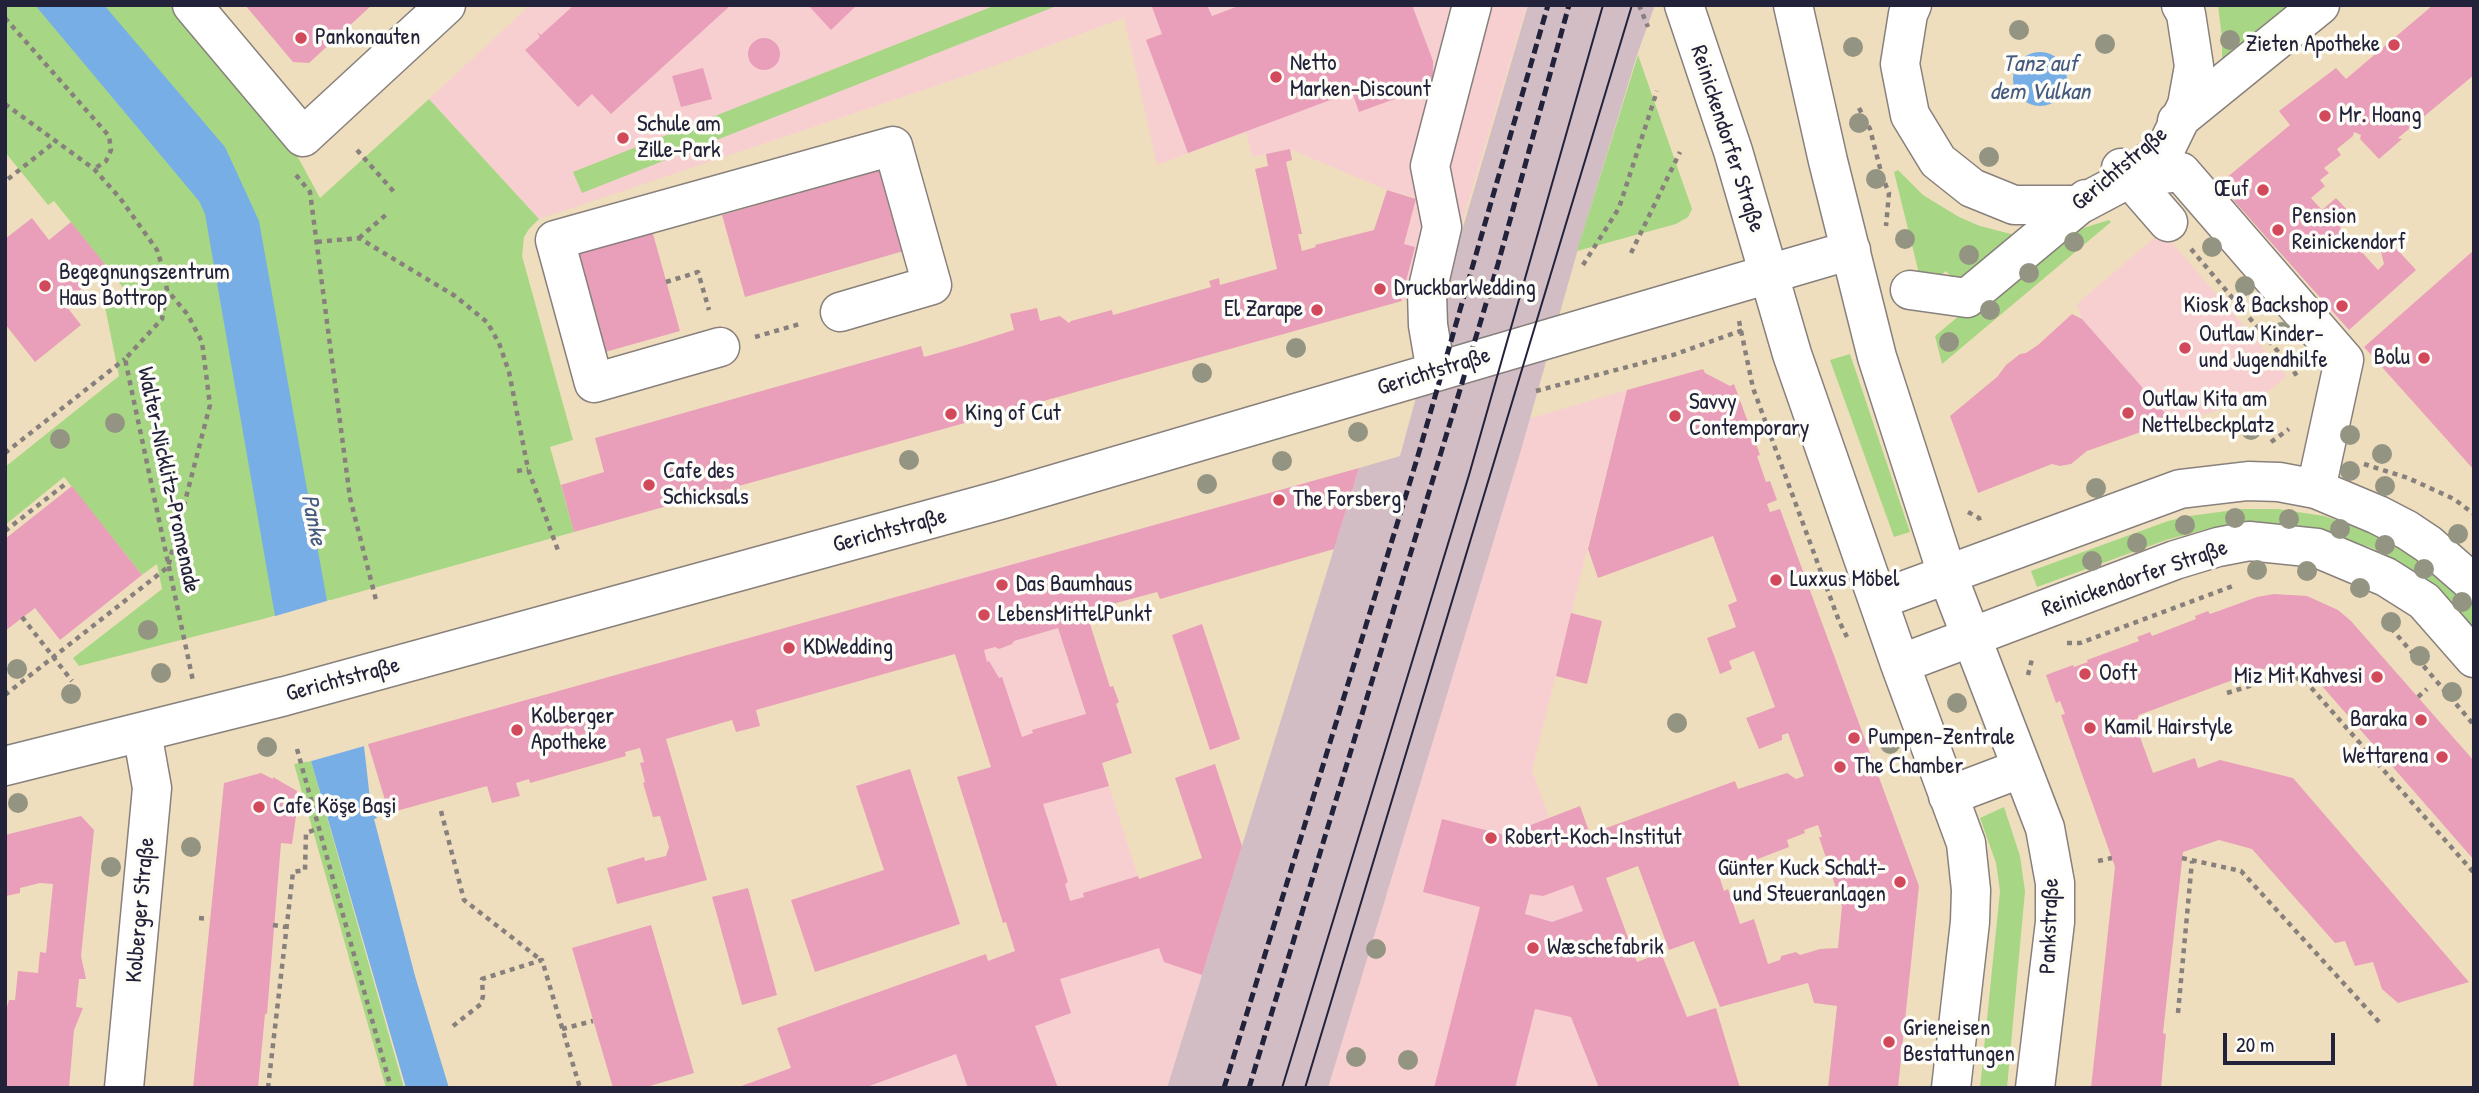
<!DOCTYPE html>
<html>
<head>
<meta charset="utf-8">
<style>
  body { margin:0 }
  #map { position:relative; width:2479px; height:1093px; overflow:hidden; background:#efdebd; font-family:"Patrick Hand",sans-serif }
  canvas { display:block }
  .frame { position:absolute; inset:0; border:7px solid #22223b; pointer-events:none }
  .scale { position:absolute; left:2223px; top:1033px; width:112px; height:32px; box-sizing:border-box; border:4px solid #22223b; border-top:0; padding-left:9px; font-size:21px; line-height:24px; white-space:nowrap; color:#22223b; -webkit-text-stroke:5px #fdfcf7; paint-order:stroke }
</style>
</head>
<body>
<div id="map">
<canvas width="2479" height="1093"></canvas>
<div class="frame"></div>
<div class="scale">20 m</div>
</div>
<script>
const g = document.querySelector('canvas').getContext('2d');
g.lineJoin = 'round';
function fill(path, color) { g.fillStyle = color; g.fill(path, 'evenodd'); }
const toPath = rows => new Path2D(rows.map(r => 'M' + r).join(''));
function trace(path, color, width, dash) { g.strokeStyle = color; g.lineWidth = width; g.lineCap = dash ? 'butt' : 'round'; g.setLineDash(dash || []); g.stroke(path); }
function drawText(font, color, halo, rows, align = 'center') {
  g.font = font + ' "Patrick Hand",sans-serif'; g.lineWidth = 7; g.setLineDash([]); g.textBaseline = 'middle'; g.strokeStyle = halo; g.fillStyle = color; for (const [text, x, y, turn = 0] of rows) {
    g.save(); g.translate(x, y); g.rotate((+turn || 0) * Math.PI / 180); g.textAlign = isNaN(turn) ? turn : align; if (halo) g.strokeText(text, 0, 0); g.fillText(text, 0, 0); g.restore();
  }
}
fill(toPath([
  [530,5,1527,5,1442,289,1402,301,1395,275,1417,198,1387,190,1290,149,1252,157,1246,132,1157,165,1124,18,980,71,539,219,429,99],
  [2162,231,2287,376,2263,396,2178,423,2172,421,2082,319,2077,304],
  [1627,390,1532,770,1647,1088,1328,1088,1528,419],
  [1038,557,1052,610,1157,935,1221,914,1167,1088,735,1088,1058,972,933,586]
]), '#f7cfd0');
fill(toPath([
  [1528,5,1655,5,1637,55,1578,249,1521,450,1328,1088,1167,1088,1359,468,1400,456,1454,258]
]), '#d2bdc5');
fill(toPath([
  [5,5,172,5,293,148,320,198,429,99,539,219,529,229,524,237,522,256,573,440,550,447,574,532,263,619,79,666,73,658,162,589,157,564,142,575,64,477,5,525,5,467,119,376,105,307,125,290,54,201,48,205,5,152],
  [996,5,1059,5,582,193,573,172],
  [2218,5,2298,5,2222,69,2222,38],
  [1638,55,1692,209,1688,217,1676,224,1577,251],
  [1898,170,1923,195,1959,217,1980,226,2011,234,2026,235,1962,289,1946,271,1923,290,1894,172],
  [2109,220,2111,222,1942,364,1935,336,2060,231,2077,230],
  [1850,354,1910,532,1894,537,1830,360],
  [2242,509,2278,509,2324,516,2393,540,2474,600,2474,628,2451,603,2400,563,2372,548,2331,535,2228,527,2204,530,2166,540,2037,587,2031,571,2168,521,2189,516],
  [311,761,404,1088,386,1088,294,764],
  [2004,807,2020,856,2025,891,2007,1088,1980,1088,2000,891,1996,863,1980,818]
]), '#a7d785');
fill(toPath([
  [35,5,104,5,225,147,259,221,327,601,364,746,370,799,377,818,374,819,415,976,449,1088,406,1088,311,761,275,616,205,214,199,201],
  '2013 79a27 27 0 1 1 54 0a27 27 0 1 1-54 0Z'
]), '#77aee6');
fill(toPath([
  [330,600,368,745,308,762,272,617]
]), '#efdebd');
fill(toPath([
  [245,5,372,5,309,63,293,62],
  [574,5,731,5,611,114,592,94,578,107,525,50,540,37,537,32,541,35],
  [808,5,857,5,831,30],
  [1157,5,1207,5,1212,16,1241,5,1412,5,1433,61,1433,85,1359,112,1352,92,1188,153,1146,40,1162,34,1152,7],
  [2433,5,2474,5,2474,75,2398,138,2402,139,2379,159,2360,139,2361,135,2354,132,2353,136,2337,149,2341,155,2324,168,2329,173,2320,180,2325,186,2311,198,2322,210,2336,198,2353,216,2340,228,2378,270,2384,264,2381,252,2394,242,2394,246,2416,270,2349,330,2219,184,2290,125,2279,111,2336,68,2346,79],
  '748 54a16 16 0 1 1 32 0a16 16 0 1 1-32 0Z',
  [703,68,712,99,681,107,672,76],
  [1290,149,1292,160,1286,162,1302,234,1298,234,1302,251,1316,247,1315,245,1374,230,1387,190,1416,199,1404,244,1415,247,1406,281,1397,284,1402,301,574,532,561,485,604,472,595,438,921,346,924,357,966,345,1014,330,1010,314,1037,308,1040,321,1060,316,1069,323,1071,321,1112,310,1113,315,1211,287,1209,281,1219,278,1220,285,1277,269,1255,169,1268,166,1266,154],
  [884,169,907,250,745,297,722,215],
  [32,218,49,240,71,222,108,268,64,303,81,325,35,362,5,324,5,239],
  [650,223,680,331,598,354,568,246],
  [2474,250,2474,470,2364,347],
  [2072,314,2082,319,2172,421,2087,451,2071,464,2060,466,2052,464,1978,493,1950,416,1997,377,2006,365,2020,354,2026,353,2038,345],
  [1703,369,1705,373,1730,386,1734,384,1760,455,1757,456,1766,482,1770,481,1777,500,1767,504,1770,512,1780,509,1919,886,1898,1088,1828,1088,1837,1006,1814,1003,1808,983,1720,1007,1694,941,1669,950,1638,866,1606,878,1637,962,1661,953,1687,1017,1716,1008,1740,1088,1599,1088,1571,1017,1535,1009,1515,1088,1434,1088,1480,907,1423,892,1442,819,1505,835,1580,806,1590,834,1735,781,1738,789,1787,773,1796,779,1804,776,1788,733,1782,735,1782,740,1759,749,1746,718,1775,707,1754,651,1729,661,1732,669,1720,674,1707,638,1736,627,1728,605,1737,601,1713,536,1598,578,1588,549,1627,390],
  [1818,825,1822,837,1819,837,1842,906,1838,948,1820,949,1800,955,1796,952,1781,956,1780,960,1768,964,1754,919,1740,924,1728,889,1724,891,1717,870,1754,857,1755,860,1789,847,1787,840,1805,833,1804,830],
  [1573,885,1583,911,1552,922,1525,914,1530,894,1543,896],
  [1359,468,1334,549,1160,599,1157,592,1075,614,1077,622,1085,620,1090,624,1110,687,1113,686,1119,702,1116,704,1132,753,1102,763,1109,786,1043,804,1068,882,1065,884,1070,901,1084,897,1083,893,1138,876,1139,879,1202,858,1175,778,1215,764,1242,846,1202,975,1164,962,1159,948,1060,979,1071,1013,1035,1026,1058,1088,968,1088,956,1054,864,1088,736,1088,791,1068,777,1028,986,954,988,961,1015,951,1006,922,1003,923,957,777,991,767,955,654,756,710,760,726,736,732,732,720,666,739,707,880,617,904,607,868,644,857,645,861,666,856,669,847,660,816,653,817,643,783,645,782,640,763,644,762,640,748,625,752,626,756,530,783,529,779,516,783,520,796,492,803,487,786,389,813,368,744],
  [1058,628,1086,714,1032,730,1033,733,1022,737,1002,677,999,678,989,661,987,662,984,650,995,647,999,649,1012,644,1014,641],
  [72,486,142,575,60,640,35,608,5,631,5,539],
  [2274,594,2307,596,2338,610,2351,621,2474,761,2474,860,2308,670,2285,667,2262,669,2139,715,2135,723,2153,773,2195,758,2198,768,2220,760,2293,778,2469,982,2398,1003,2382,989,2373,962,2355,966,2345,941,2335,943,2252,849,2219,840,2183,852,2163,1033,2166,1034,2161,1088,2091,1088,2115,867,2061,715,2065,714,2060,701,2056,703,2046,675,2073,665,2074,667,2088,662,2087,660,2139,641,2137,637,2150,632,2152,636,2196,619,2195,616,2208,611,2210,614,2257,597],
  [1571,613,1602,621,1587,684,1556,676],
  [1202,624,1240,739,1210,750,1172,635],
  [910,769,960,924,815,972,791,900,884,870,856,786],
  [261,773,273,779,273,777,297,791,296,802,298,802,292,844,281,843,267,1014,265,1014,258,1088,193,1088,224,783],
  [81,816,94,830,81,956,86,979,79,979,76,1007,83,1008,74,1030,69,1088,5,1088,5,1014,9,1000,15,1000,18,971,38,973,40,952,46,953,53,884,40,883,20,888,20,893,6,896,5,835],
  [748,888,777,995,742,1005,712,897],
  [651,925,694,1073,643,1088,613,1088,572,948]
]), '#e99fb9');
const minor = toPath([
  [192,5,303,137,446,5],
  [1912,5,1908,14,1900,64,1910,115,1938,161,1972,188,2014,205,2079,205,2130,178,2167,146,2187,105,2194,66,2186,14,2181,5],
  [2177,121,2320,5],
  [2121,168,2168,222],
  [2130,178,2181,172,2344,360,2316,489],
  [1910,290,1967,298,2086,199],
  [720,347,594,383,555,240,893,146,932,285,840,312],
  [1436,372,1428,325,1427,292,1442,227,1430,166,1472,5],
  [5,766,285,696,1000,500,1769,274],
  [124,1088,152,788,142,732]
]);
const major = toPath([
  [1684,5,1733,151,1792,354,1900,664,1966,843,1971,890,1970,922,1951,1088],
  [1793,5,1828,161,1877,357,1947,574,2045,828,2055,883,2055,922,2035,1088],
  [1769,274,1851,250],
  [1878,600,2180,489,2248,481,2279,482,2316,489,2378,515,2407,530,2428,544,2474,584],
  [1900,664,2175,560,2218,547,2249,541,2317,548,2386,577,2424,601,2474,658],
  [1948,796,2022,768]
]);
trace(minor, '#88807c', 41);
trace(major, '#88807c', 41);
trace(toPath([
  [1639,5,1648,27],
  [5,18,109,136,111,150,106,161,94,169],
  [5,104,94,169,120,198,157,250,164,272,167,290,162,319,125,359,193,681],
  [1859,108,1870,129,1882,176,1889,193,1886,226],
  [357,150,395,193],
  [296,175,310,192,350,498,377,604],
  [8,179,56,141],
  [359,238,388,213],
  [317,242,359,238,455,296,487,322,499,343,509,372,528,469,559,553],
  [2191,249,2292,368,2299,380],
  [1631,253,1680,152],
  [1583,265,1619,208,1657,91],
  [666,282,698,272,709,310],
  [1739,321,1753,388,1839,621,1847,637],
  [755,337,803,323],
  [1536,391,1673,355,1743,330],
  [2271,442,2289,429],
  [5,453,125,359],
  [2364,464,2408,478,2454,499,2474,514],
  [517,471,528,469],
  [1968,512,1979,518,1981,524],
  [5,531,68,482],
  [22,617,72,681],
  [2391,628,2474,725],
  [2067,643,2080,643,2233,586],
  [2028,675,2032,659,2031,656],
  [2227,693,2275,678,2294,677,2307,683,2474,873],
  [5,695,168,567,210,405,202,342,188,315,167,290],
  [2418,697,2427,689],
  [297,749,391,1088],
  [441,811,464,900,541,960],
  [2182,858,2241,871,2379,1022],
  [2098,861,2112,858],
  [199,918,209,919],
  [273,925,285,927],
  [2178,1013,2192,861],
  [453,1026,481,1004,483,996,482,979,542,960,580,1088],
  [562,1029,593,1021],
  [268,1088,293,872,305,870,306,833,319,828]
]), '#88807c', 4.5, [5, 5]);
trace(minor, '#fff', 38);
trace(major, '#fff', 38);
trace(toPath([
  [1282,1088,1469,475,1603,5],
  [1305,1088,1632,5]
]), '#22223b', 2);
trace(toPath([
  [1224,1088,1417,459,1548,5],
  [1249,1088,1498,264,1569,5]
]), '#22223b', 5, [10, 5]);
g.fillStyle = '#949482';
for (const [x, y] of [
  [2019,30],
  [2230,40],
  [2105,44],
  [1853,47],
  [1859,123],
  [1989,157],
  [1876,179],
  [1905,239],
  [2074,242],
  [2212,247],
  [1969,255],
  [2029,273],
  [2245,286],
  [1990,310],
  [2282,332],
  [1949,342],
  [1296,348],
  [1202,373],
  [115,423],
  [2251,430],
  [1358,432],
  [2350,435],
  [60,439],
  [2382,454],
  [909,460],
  [1282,461],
  [2350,471],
  [1207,484],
  [2385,486],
  [2096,488],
  [2235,518],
  [2289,519],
  [2185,525],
  [2340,529],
  [2458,534],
  [2137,543],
  [2385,545],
  [2092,561],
  [2424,569],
  [2257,570],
  [2307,571],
  [2360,588],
  [2462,602],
  [2391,622],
  [148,630],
  [2420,656],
  [17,669],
  [161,673],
  [2452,692],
  [71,694],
  [1957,703],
  [1677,723],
  [1890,744],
  [267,747],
  [18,803],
  [191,847],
  [111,867],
  [1376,949],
  [1356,1057],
  [1408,1060]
]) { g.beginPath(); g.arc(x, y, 10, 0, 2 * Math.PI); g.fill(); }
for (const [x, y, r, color] of [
  [301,38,7,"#d1495b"],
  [2394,45,7,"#d1495b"],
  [1276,77,7,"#d1495b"],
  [2325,116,7,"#d1495b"],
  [623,138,7,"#d1495b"],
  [2263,190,7,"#d1495b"],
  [2278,230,7,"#d1495b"],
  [45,286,7,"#d1495b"],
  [1380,289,7,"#d1495b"],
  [2342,306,7,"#d1495b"],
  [1317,310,7,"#d1495b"],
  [2185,348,7,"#d1495b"],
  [2424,358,7,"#d1495b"],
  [2128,413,7,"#d1495b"],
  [951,414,7,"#d1495b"],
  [1675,416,7,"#d1495b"],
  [649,485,7,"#d1495b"],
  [1279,500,7,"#d1495b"],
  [1776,580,7,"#d1495b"],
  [1002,585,7,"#d1495b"],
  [984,615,7,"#d1495b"],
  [789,648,7,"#d1495b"],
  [2085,674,7,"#d1495b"],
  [2377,677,7,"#d1495b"],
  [2421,720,7,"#d1495b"],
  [2090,728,7,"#d1495b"],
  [517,730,7,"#d1495b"],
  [1854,738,7,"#d1495b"],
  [2442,757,7,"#d1495b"],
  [1840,767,7,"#d1495b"],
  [259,807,7,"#d1495b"],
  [1491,838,7,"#d1495b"],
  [1900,882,7,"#d1495b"],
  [1533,948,7,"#d1495b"],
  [1889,1042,7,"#d1495b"]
]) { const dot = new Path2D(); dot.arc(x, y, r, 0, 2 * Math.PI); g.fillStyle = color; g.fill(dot); trace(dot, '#fdfcf7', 2.5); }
drawText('23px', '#22223b', '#fdfcf7', [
  ["Pankonauten",315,38],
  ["Zieten Apotheke",2380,45,"right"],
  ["Netto",1290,64],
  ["Marken-Discount",1290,90],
  ["Mr. Hoang",2339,116],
  ["Schule am",637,125],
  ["Zille-Park",637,151],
  ["Œuf",2249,190,"right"],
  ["Pension",2292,217],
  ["Reinickendorf",2292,243],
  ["Begegnungszentrum",59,273],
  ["Haus Bottrop",59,299],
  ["DruckbarWedding",1394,289],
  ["Kiosk & Backshop",2328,306,"right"],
  ["El Zarape",1303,310,"right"],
  ["Outlaw Kinder-",2199,335],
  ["und Jugendhilfe",2199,361],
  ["Bolu",2410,358,"right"],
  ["Outlaw Kita am",2142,400],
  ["Nettelbeckplatz",2142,426],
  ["Savvy",1689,403],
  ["Contemporary",1689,429],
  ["King of Cut",965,414],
  ["Cafe des",663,472],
  ["Schicksals",663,498],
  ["The Forsberg",1293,500],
  ["Luxxus Möbel",1790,580],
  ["Das Baumhaus",1016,585],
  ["LebensMittelPunkt",998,615],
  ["KDWedding",803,648],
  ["Ooft",2099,674],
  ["Miz Mit Kahvesi",2363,677,"right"],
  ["Kolberger",531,717],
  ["Apotheke",531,743],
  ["Baraka",2407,720,"right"],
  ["Kamil Hairstyle",2104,728],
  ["Pumpen-Zentrale",1868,738],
  ["Wettarena",2428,757,"right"],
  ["The Chamber",1854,767],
  ["Cafe Köşe Başi",273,807],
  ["Robert-Koch-Institut",1505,838],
  ["Günter Kuck Schalt-",1886,869,"right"],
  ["und Steueranlagen",1886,895,"right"],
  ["Wæschefabrik",1547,948],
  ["Grieneisen",1903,1029],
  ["Bestattungen",1903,1055]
], 'left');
drawText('23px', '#22223b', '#fdfcf7', [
  ["Reinickendorfer Straße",1727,139,72],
  ["Gerichtstraße",2120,169,-40],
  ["Gerichtstraße",1434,372,-17],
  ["Walter-Nicklitz-Promenade",168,480,78],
  ["Gerichtstraße",890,531,-15],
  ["Reinickendorfer Straße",2135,579,-19],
  ["Gerichtstraße",343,680,-15],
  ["Kolberger Straße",141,910,-85],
  ["Pankstraße",2050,926,-88]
]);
drawText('italic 24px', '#445a7f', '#fdfcf7', [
  ["Tanz auf",2040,65],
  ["dem Vulkan",2040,93],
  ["Panke",313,520,79]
]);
</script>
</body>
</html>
